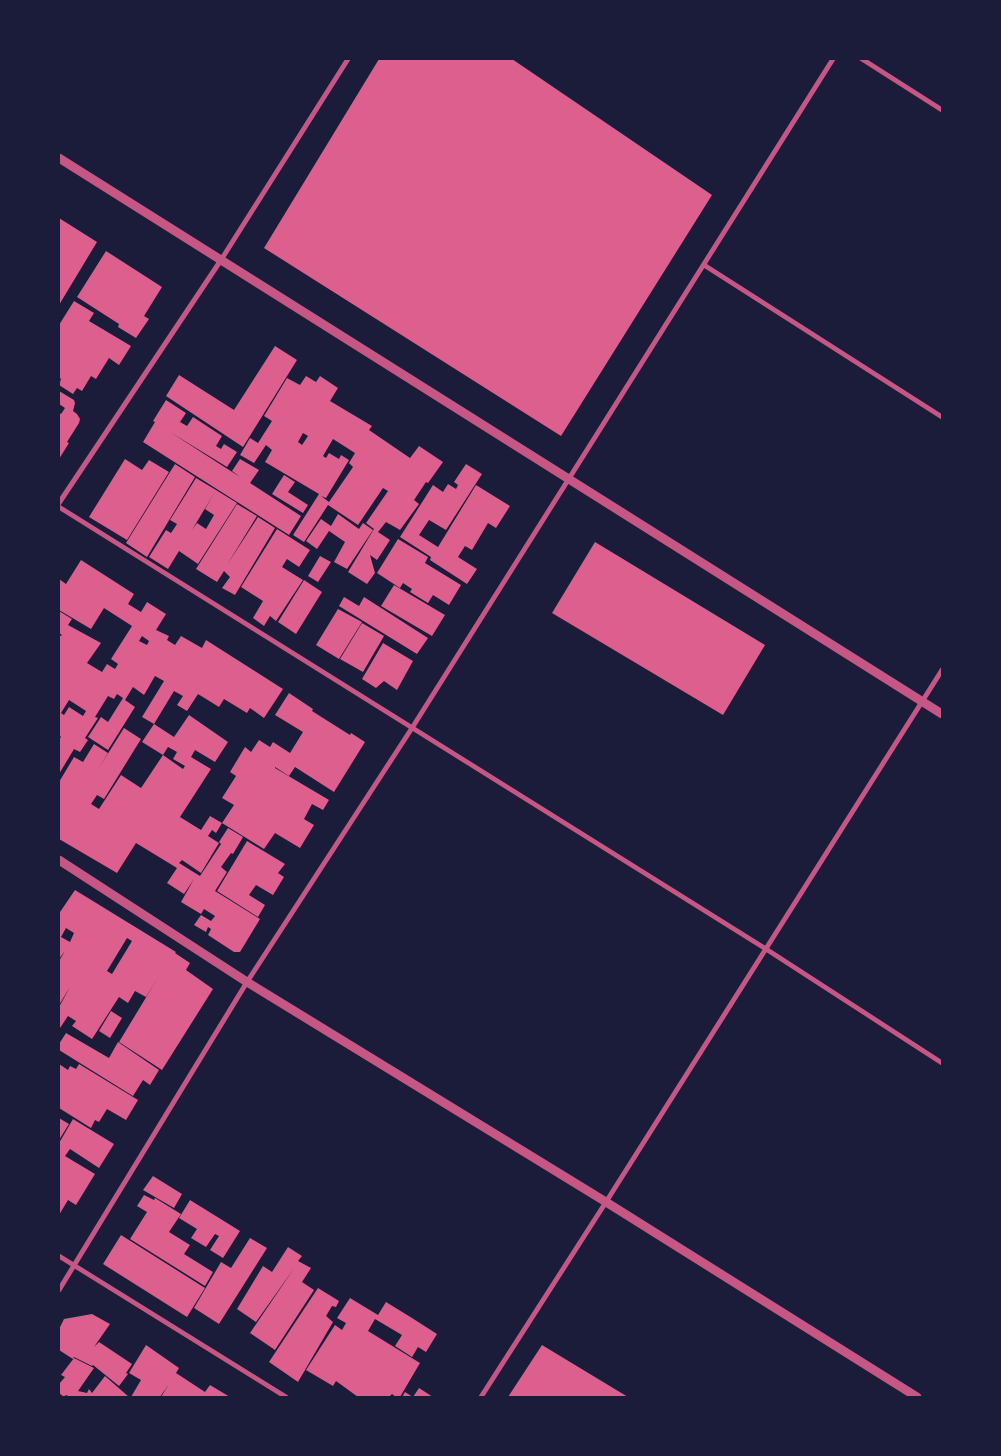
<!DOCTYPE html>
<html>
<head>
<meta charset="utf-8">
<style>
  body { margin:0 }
  #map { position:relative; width:1001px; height:1456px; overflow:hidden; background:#1b1b3a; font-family:"Asap Condensed",sans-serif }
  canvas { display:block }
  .frame { position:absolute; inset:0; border:60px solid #1b1b3a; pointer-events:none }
</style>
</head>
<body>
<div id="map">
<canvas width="1001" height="1456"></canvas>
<div class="frame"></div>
</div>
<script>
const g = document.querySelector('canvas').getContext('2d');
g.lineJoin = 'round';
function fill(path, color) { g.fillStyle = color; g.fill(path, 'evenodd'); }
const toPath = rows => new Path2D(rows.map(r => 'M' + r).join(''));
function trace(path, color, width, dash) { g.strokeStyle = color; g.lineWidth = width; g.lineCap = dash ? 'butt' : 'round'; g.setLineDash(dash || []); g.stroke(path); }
fill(toPath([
  [379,59,512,59,712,195,561,436,264,248],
  [59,218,97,242,59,305],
  [106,251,162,287,144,316,149,319,136,338,118,327,119,324,77,297],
  [74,301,94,313,89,321,131,346,119,365,109,358,96,379,91,376,82,391,77,388,73,394,59,385,61,379,59,377,59,325],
  [275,346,297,360,243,447,166,396,179,375,234,410],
  [306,376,316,382,320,376,338,388,330,401,372,426,369,430,410,458,419,446,443,462,428,483,426,482,414,500,419,504,400,530,386,522,378,532,390,540,377,560,370,555,375,573,367,584,348,572,374,529,366,523,388,491,383,488,358,525,328,505,304,542,293,535,319,494,265,462,272,450,266,445,254,463,240,455,250,438,258,443,272,421,264,416,287,378,300,385],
  [303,433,308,436,302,445,298,442],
  [333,439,355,453,349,463,353,467,329,502,321,496,326,498,349,460,341,455,339,459,329,453,326,458,323,456],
  [59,391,74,400,75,403,73,411,77,414,80,419,79,423,67,442,69,443,59,459,59,413,61,414,65,408,59,404],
  [166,400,186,413,180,422,187,426,193,417,222,436,216,446,221,449,224,444,237,452,227,467,170,432,240,477,232,471,240,459,259,470,250,483,301,516,289,535,143,442,155,422,153,421],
  [125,459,142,470,149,460,169,472,127,540,89,517],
  [175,464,195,477,147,557,126,543],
  [466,464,482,474,446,530,429,520,419,535,438,547,476,485,510,506,496,528,488,523,472,550,465,546,458,557,477,569,467,584,430,560,431,557,400,537,433,485,443,492,448,484,456,489,458,485,454,482],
  [284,475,295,482,288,492,308,505,303,513,272,494],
  [196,478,216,490,192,530,197,523,206,529,214,515,205,509,216,490,237,503,198,564,179,551,168,569,149,557,166,530,171,533,177,524,170,520],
  [237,504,257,516,227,565,258,517,275,528,235,595,222,588,230,577,224,571,217,582,196,569],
  [338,514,359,529,363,523,373,530,347,569,334,562,345,542,329,531,317,549,306,541,321,519,331,526],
  [277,529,310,550,299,567,287,559,282,567,303,580,276,621,270,616,264,626,253,618,263,601,241,587],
  [398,539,428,557,425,563,461,585,449,605,433,595,428,603,410,592,412,589,403,583,400,588,377,573],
  [595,542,765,645,723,715,552,613],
  [320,556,331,562,318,582,308,576],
  [81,560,134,594,128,604,141,612,147,602,166,614,156,630,169,636,167,640,175,645,181,636,202,648,206,640,283,689,264,718,250,708,247,713,224,699,219,707,198,694,187,711,177,705,183,696,174,691,154,724,174,737,189,715,228,742,215,762,195,750,191,757,211,769,180,817,201,830,210,816,222,823,234,805,222,798,236,776,230,772,245,747,251,752,259,740,270,747,273,742,290,753,303,732,275,715,289,693,313,709,312,711,350,735,351,733,365,742,334,792,295,767,289,776,275,767,275,768,329,800,323,810,312,804,304,819,314,825,300,848,275,833,264,849,222,823,216,833,212,830,208,836,219,843,201,873,182,860,179,863,200,876,221,844,223,846,219,842,228,828,243,837,233,854,231,853,221,867,227,872,215,891,260,919,240,952,234,952,208,935,211,929,208,927,206,932,194,925,201,915,211,921,215,916,204,909,201,914,181,902,194,879,184,894,167,883,177,868,136,843,117,873,59,839,59,782,74,757,83,762,94,744,108,753,97,771,124,728,141,739,104,799,97,795,91,804,99,809,121,775,141,788,163,755,183,769,185,766,173,759,177,752,168,747,163,755,142,742,154,724,142,717,164,681,155,676,144,695,133,687,125,700,135,707,108,750,88,737,101,717,108,722,123,698,117,694,114,699,108,696,95,717,98,718,85,738,88,740,80,752,74,749,59,774,59,740,61,737,59,735,59,635,61,636,62,635,59,633,59,611,72,619,68,625,101,643,87,663,102,672,107,664,115,669,118,664,111,659,132,626,104,608,91,629,59,610,59,579,66,584],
  [142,636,149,641,147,645,139,641],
  [69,700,86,711,83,716,69,707,64,715,61,713],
  [304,580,322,592,296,634,278,622],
  [394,585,445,615,432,636,381,606],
  [344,597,359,606,364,597,428,638,417,654,339,606],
  [338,609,362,622,339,659,316,645],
  [362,623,384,636,363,672,340,659],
  [383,643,413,661,397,690,384,681,376,688,362,679],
  [247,841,285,864,278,873,284,877,273,895,256,885,249,895,265,905,258,917,217,891],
  [75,890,176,952,175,953,190,963,186,970,213,989,162,1070,119,1042,159,976,146,997,135,991,128,1003,119,997,92,1039,72,1026,76,1021,68,1016,60,1028,59,1027,59,1007,70,987,59,1005,59,961,65,951,59,959,59,911,60,912],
  [66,928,74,933,70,942,61,937],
  [127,938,132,941,112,974,107,971],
  [111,1011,122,1018,110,1038,99,1031],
  [66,1033,109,1058,118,1042,159,1070,150,1085,143,1080,133,1096,59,1050,59,1044],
  [59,1064,68,1070,70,1066,76,1069,79,1064,138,1100,126,1120,107,1109,99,1122,95,1120,91,1128,59,1108],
  [59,1118,69,1124,59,1140],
  [73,1119,114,1144,99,1168,70,1149,65,1156,95,1174,76,1205,68,1200,59,1215,59,1143],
  [153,1176,182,1194,174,1208,143,1190],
  [144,1195,154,1200,155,1198,181,1214,169,1232,190,1245,184,1254,213,1272,205,1286,130,1239,147,1212,137,1206],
  [190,1200,240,1231,223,1258,210,1250,219,1236,215,1234,206,1247,191,1238,197,1229,179,1218],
  [121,1235,205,1288,187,1317,103,1264],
  [250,1238,267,1248,219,1324,194,1308,221,1262,231,1268],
  [288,1247,302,1256,298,1261,311,1268,302,1282,314,1290,275,1350,250,1333,295,1267,256,1322,237,1309,263,1266,272,1272],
  [318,1288,339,1301,336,1307,332,1306,326,1316,333,1322,298,1382,269,1362],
  [350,1298,378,1315,386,1302,412,1318,404,1331,412,1318,437,1334,426,1352,418,1347,412,1357,395,1346,402,1335,375,1319,368,1331,420,1363,400,1397,396,1397,392,1394,389,1397,358,1397,336,1381,333,1386,306,1370,335,1325,342,1330,346,1323,337,1318],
  [92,1314,110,1324,94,1347,99,1342,132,1364,126,1373,128,1374,119,1386,93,1365,92,1366,74,1357,73,1359,59,1350,59,1329,64,1319],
  [146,1345,179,1368,176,1373,205,1392,210,1385,230,1397,161,1397,169,1384,160,1397,131,1397,141,1380,129,1373],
  [542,1345,628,1397,508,1397],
  [74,1358,94,1368,78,1391,87,1393,89,1389,92,1393,105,1376,129,1397,70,1397,66,1395,64,1397,59,1393,59,1384,65,1377,61,1375],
  [419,1388,433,1397,402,1397,405,1392,413,1397]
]), '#dd5f8e');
trace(toPath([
  [862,59,942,110],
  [704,265,942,417],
  [59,503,221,260,348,59],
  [59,507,766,949,942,1063],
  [59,1256,286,1397],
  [59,1290,247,982,412,728,833,59],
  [481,1397,606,1202,942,670]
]), '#c65784', 5);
trace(toPath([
  [59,158,942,714],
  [59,860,247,982,606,1202,917,1397]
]), '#c65784', 9);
</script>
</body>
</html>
